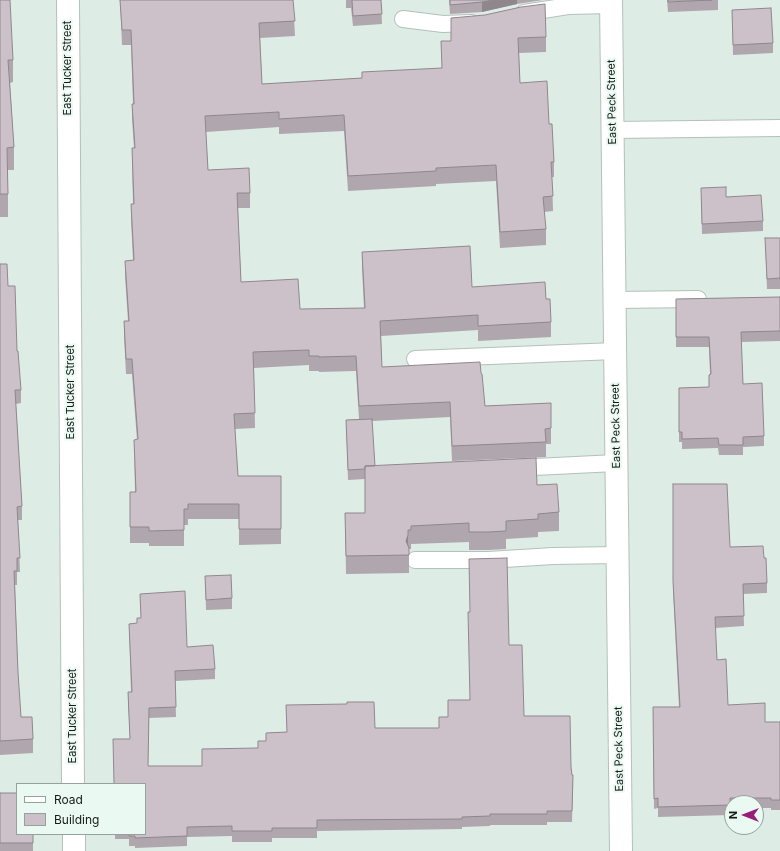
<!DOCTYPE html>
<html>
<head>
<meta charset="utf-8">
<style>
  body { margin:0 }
  #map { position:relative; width:780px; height:851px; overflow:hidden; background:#deece6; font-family:Inter,sans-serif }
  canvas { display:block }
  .legend { position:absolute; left:16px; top:783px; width:130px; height:52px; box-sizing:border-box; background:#ebf9f3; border:1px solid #96a09c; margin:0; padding:5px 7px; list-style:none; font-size:12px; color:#161b19 }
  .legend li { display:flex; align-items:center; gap:8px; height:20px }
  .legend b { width:20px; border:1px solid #96a09c }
  .north { position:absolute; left:724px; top:795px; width:40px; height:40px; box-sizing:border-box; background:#ebf9f3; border:1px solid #96a09c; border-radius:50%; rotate:270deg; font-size:11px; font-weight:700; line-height:16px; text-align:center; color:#161b19 }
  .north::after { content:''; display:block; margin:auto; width:14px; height:18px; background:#981f79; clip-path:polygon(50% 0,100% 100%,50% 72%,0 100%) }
</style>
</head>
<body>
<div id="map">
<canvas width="780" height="851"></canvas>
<ul class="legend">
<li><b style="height:5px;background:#fff"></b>Road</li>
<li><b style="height:11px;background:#cdc1c9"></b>Building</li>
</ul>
<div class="north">N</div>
</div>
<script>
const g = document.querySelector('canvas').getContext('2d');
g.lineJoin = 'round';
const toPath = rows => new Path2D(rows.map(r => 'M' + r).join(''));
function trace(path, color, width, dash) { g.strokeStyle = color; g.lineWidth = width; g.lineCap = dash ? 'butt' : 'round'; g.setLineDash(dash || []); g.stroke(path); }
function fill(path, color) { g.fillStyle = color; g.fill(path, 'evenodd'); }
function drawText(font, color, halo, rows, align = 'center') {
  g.font = font + ' Inter,sans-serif'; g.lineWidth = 4; g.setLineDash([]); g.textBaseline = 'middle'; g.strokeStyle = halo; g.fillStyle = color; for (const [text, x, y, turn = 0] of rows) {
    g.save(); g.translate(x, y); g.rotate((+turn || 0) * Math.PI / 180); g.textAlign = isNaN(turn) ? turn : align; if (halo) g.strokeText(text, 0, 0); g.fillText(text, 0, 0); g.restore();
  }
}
const service = toPath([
  [524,13,568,6,611,5],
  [403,19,443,24,471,23],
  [613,130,780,128],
  [615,300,698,299],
  [415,359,615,351],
  [514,468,616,463],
  [415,560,488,560,553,556,617,555]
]);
const minor = toPath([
  [68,0,73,784],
  [611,0,621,851],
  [74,834,74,851]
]);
trace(service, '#b3c0bb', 18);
trace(minor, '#b3c0bb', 24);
trace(service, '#fff', 16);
trace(minor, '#fff', 22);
fill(toPath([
  [0,0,13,60,13,82,10,83,14,147,14,170,8,170,8,217,0,217],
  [120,0,293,0,295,36,260,38,262,84,362,78,442,68,441,41,451,41,451,18,546,37,546,52,519,53,520,83,549,124,554,162,554,177,552,177,553,211,544,212,546,229,546,245,500,248,496,181,436,184,436,186,348,191,344,131,279,134,279,127,206,132,208,170,250,193,250,208,238,208,241,282,300,309,364,308,362,268,362,252,472,287,546,299,551,322,551,337,478,341,478,330,381,336,382,367,481,373,485,406,551,403,551,444,546,444,546,457,452,461,450,417,372,421,375,466,537,485,559,512,559,531,538,532,538,537,506,539,506,549,488,550,469,550,469,542,411,544,411,549,409,549,409,573,346,574,345,513,365,513,365,479,348,480,346,420,359,419,356,371,319,372,319,371,309,371,309,365,254,368,255,428,235,429,238,476,281,476,281,544,239,545,239,519,188,519,188,525,184,525,184,546,149,546,149,543,130,543,130,492,135,492,134,440,137,440,132,374,126,374,124,336,124,321,128,321,125,276,125,261,133,260,131,219,131,204,133,204,132,163,132,148,134,148,132,119,132,104,133,104,131,45,122,45],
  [346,0,381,0,382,24,353,26,351,8,346,8],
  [449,0,543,0,517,4,482,12,450,14],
  [667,0,718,0,718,10,668,12],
  [732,10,773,43,773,53,733,55],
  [726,197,763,221,763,231,702,234,701,198],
  [765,238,780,238,780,289,767,289],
  [0,264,8,286,17,351,21,390,21,403,16,404,22,506,22,520,18,520,20,572,17,572,17,585,15,585,18,672,21,717,33,739,33,753,0,755],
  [780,297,780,341,741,342,743,384,764,436,764,446,743,447,743,455,719,455,718,448,682,449,682,442,679,442,679,388,709,387,709,375,710,374,709,347,676,347,676,299],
  [673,484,730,547,764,558,767,583,767,593,743,594,744,626,715,628,717,660,728,705,765,722,780,722,780,810,771,810,771,808,756,808,756,803,732,803,732,808,730,808,730,815,658,817,658,808,654,809,653,707,679,707,673,591],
  [205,576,232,598,232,609,206,610],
  [140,594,187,647,215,669,215,679,175,681,176,717,149,718,148,766,202,766,258,748,266,741,266,733,287,732,286,705,375,728,439,728,448,717,469,700,509,645,524,716,571,767,573,785,572,822,547,822,547,825,490,825,490,826,462,827,462,829,317,831,317,838,272,838,272,842,232,842,232,836,187,837,187,846,135,848,135,846,129,846,129,839,115,839,115,834,145,834,130,739,128,702,128,692,131,692,129,624,137,623,137,618,141,618],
  [0,793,33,834,33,851,0,851]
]), '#b0a6ad');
fill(toPath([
  [493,0,517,0,517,4,482,12,482,2],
  [408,535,408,554,406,541]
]), '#90878d');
const building = toPath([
  [0,0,10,0,13,60,8,60,14,147,7,148,8,194,0,194,0,0],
  [120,0,293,0,295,21,259,23,262,84,362,78,362,72,442,68,441,41,451,41,451,18,485,15,521,7,545,4,546,37,518,38,520,83,547,81,549,124,552,124,554,162,551,162,553,196,543,197,546,229,500,232,496,165,436,168,436,171,348,176,344,115,279,119,279,112,205,116,208,170,249,168,250,193,237,193,241,282,298,279,300,309,365,308,362,252,470,246,472,287,545,282,546,299,550,299,551,322,478,326,478,315,380,321,382,367,480,362,481,373,482,374,485,406,551,403,551,428,545,429,546,442,452,446,450,402,359,406,356,356,319,357,319,356,309,356,309,350,253,352,255,413,234,414,238,476,281,476,281,529,239,529,239,504,188,504,188,509,184,509,184,530,149,531,149,527,130,527,130,492,136,492,134,440,138,439,132,359,126,359,124,321,129,321,125,261,134,260,131,204,134,204,132,148,135,148,132,104,134,104,131,30,122,30,120,0],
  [352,0,381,0,382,14,353,16,352,0],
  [450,0,493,0,482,2,450,5,450,0],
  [668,0,712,0,668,2,668,0],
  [771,8,773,43,733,45,732,10,771,8],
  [726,187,726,197,761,195,763,221,702,224,701,188,726,187],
  [765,238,780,238,780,278,767,279,765,238],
  [0,264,7,264,8,286,15,286,17,351,18,351,21,390,15,390,22,506,17,507,20,558,17,558,17,571,14,571,18,672,21,717,32,717,33,739,0,741,0,264],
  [780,297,780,331,741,332,743,384,762,383,764,436,743,437,743,445,719,445,718,438,682,439,682,432,679,432,679,388,709,387,709,375,711,374,709,337,676,337,676,299,780,297],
  [372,419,375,466,365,466,365,469,348,470,346,420,372,419],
  [536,458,537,485,557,484,559,512,538,514,538,519,506,521,506,531,488,532,469,532,469,523,411,526,411,530,408,530,408,535,406,541,409,548,409,555,346,556,345,513,365,513,365,466,536,458],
  [673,484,727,484,730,547,763,546,764,558,766,558,767,583,743,584,744,616,715,617,717,660,726,659,728,705,765,703,765,722,780,722,780,800,771,800,771,798,730,798,730,805,658,807,658,798,654,799,653,707,680,707,673,581,673,484],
  [507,558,509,645,522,645,524,716,570,716,571,767,572,775,573,775,572,811,547,811,547,814,490,814,490,816,462,817,462,819,317,820,317,828,272,828,272,831,232,831,232,826,187,827,187,836,135,838,135,836,129,836,129,834,145,834,145,784,114,784,113,739,130,739,128,692,132,692,129,624,137,623,137,618,141,618,140,594,185,591,187,647,213,645,215,669,175,671,176,707,149,708,148,766,202,766,202,749,258,748,258,741,266,741,266,733,287,732,286,705,347,704,347,702,374,702,375,728,439,728,439,717,448,717,448,700,470,700,468,612,470,612,469,559,507,558],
  [231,575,232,598,206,600,205,576,231,575],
  [0,793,17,793,17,834,33,834,33,843,0,843,0,793]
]);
fill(building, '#cdc1c9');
trace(building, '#90878d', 1);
drawText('11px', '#161b19', '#ebf9f3', [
  ["East Tucker Street",68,68,-90],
  ["East Peck Street",612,102,-91],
  ["East Tucker Street",71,392,-90],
  ["East Peck Street",616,426,-91],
  ["East Tucker Street",73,716,-90],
  ["East Peck Street",619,749,-91]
]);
</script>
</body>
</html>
